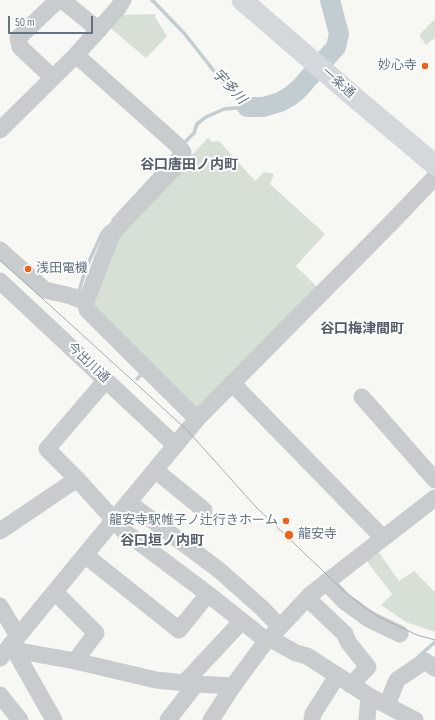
<!DOCTYPE html>
<html>
<head>
<meta charset="utf-8">
<style>
  body { margin:0 }
  #map { position:relative; width:435px; height:720px; overflow:hidden; background:#f7f7f3; font-family:"Sofia Sans Condensed",sans-serif }
  canvas { display:block }
  .scale { position:absolute; left:8px; top:16px; width:85px; height:18px; box-sizing:border-box; border:2px solid #637487; border-top:0; padding-left:5px; font-size:12px; line-height:14px; white-space:nowrap; color:#637487; -webkit-text-stroke:3px #fff; paint-order:stroke }
</style>
</head>
<body>
<div id="map">
<canvas width="435" height="720"></canvas>
<div class="scale">50 m</div>
</div>
<script>
const g = document.querySelector('canvas').getContext('2d');
g.lineJoin = 'round';
function fill(path, color) { g.fillStyle = color; g.fill(path, 'evenodd'); }
const toPath = rows => new Path2D(rows.map(r => 'M' + r).join(''));
function trace(path, color, width, dash) { g.strokeStyle = color; g.lineWidth = width; g.lineCap = dash ? 'butt' : 'round'; g.setLineDash(dash || []); g.stroke(path); }
function drawText(font, color, halo, rows, align = 'center') {
  g.font = font + ' "Sofia Sans Condensed","Noto Sans JP",sans-serif'; g.lineWidth = 4; g.setLineDash([]); g.textBaseline = 'middle'; g.strokeStyle = halo; g.fillStyle = color; for (const [text, x, y, turn = 0] of rows) {
    g.save(); g.translate(x, y); g.rotate((+turn || 0) * Math.PI / 180); g.textAlign = isNaN(turn) ? turn : align; if (halo) g.strokeText(text, 0, 0); g.fillText(text, 0, 0); g.restore();
  }
}
fill(toPath([
  [156,14,155,17,167,36,146,58,108,26,121,15],
  [435,19,435,38,426,45,419,35],
  [208,138,212,142,219,141,255,181,264,172,274,174,270,184,325,234,296,266,317,287,198,410,191,410,91,302,118,231],
  [377,550,399,581,414,571,435,592,435,632,406,622,381,605,392,594,365,559]
]), '#d7e0d4');
trace(toPath([
  [152,0,184,33,229,90,247,107],
  [183,144,194,133,197,124,206,117,224,109,247,107],
  [113,220,176,152],
  [78,294,86,268,102,233,107,227],
  [137,379,140,376,141,371],
  [419,656,435,642]
]), '#c2cdd2', 3.5);
trace(toPath([
  [247,107,263,107,280,102,289,97,298,90,336,47,339,34,330,0]
]), '#c2cdd2', 20);
trace(toPath([
  [62,0,99,30],
  [53,78,20,47,18,38,58,0],
  [0,130,76,55,118,8,123,0],
  [0,250,45,290,71,296,86,302,113,232,182,160,183,152,176,144,76,55],
  [0,281,175,445],
  [86,302,87,310,197,419],
  [106,380,47,449,77,479,124,531,208,594,267,641],
  [232,383,383,538],
  [362,397,435,480],
  [155,470,204,510],
  [128,502,219,570,263,609,280,627],
  [0,531,77,479],
  [85,555,179,630,208,594],
  [326,582,344,601,369,619,400,634],
  [55,592,96,633,75,661],
  [307,598,345,634,348,642,368,667,351,685],
  [0,606,18,636],
  [269,638,296,653,307,656,369,696,415,720],
  [11,644,54,720],
  [14,650,75,661,156,680,196,684,233,686],
  [0,658,197,419,394,220,435,177],
  [185,682,242,621],
  [0,695,20,720],
  [387,705,397,680,425,661,435,668],
  [168,720,196,684],
  [211,720,233,686,264,644,310,595,435,498],
  [312,720,313,714,337,676],
  [367,720,369,696]
]), '#c9cccf', 17);
trace(toPath([
  [242,0,360,102,435,165]
]), '#d4d8dd', 21);
trace(toPath([
  [0,260,187,430,256,507,345,592,365,608,379,617,417,635,435,640]
]), '#a8adb3', 1);
for (const [x, y, r, color] of [
  [425,66,4,"#f36018"],
  [28,269,4,"#f36018"],
  [286,521,4,"#f36018"],
  [289,535,5,"#f36018"]
]) { const dot = new Path2D(); dot.arc(x, y, r, 0, 2 * Math.PI); g.fillStyle = color; g.fill(dot); trace(dot, '#fff', 1.5); }
drawText('13px', '#637487', '#fff', [
  ["妙心寺",417,66],
  ["浅田電機",36,269,"left"],
  ["龍安寺駅帷子ノ辻行きホーム",278,521],
  ["龍安寺",298,535,"left"]
], 'right');
drawText('13px', '#637487', '#fff', [
  ["一条通",338,83,41],
  ["今出川通",88,363,43]
]);
drawText('italic 14px', '#5f7683', '#fff', [
  ["宇多川",229,87,47]
]);
drawText('bold 14px', '#525e6c', '#fff', [
  ["谷口唐田ノ内町",189,165],
  ["谷口梅津間町",362,329],
  ["谷口垣ノ内町",162,541]
]);
</script>
</body>
</html>
